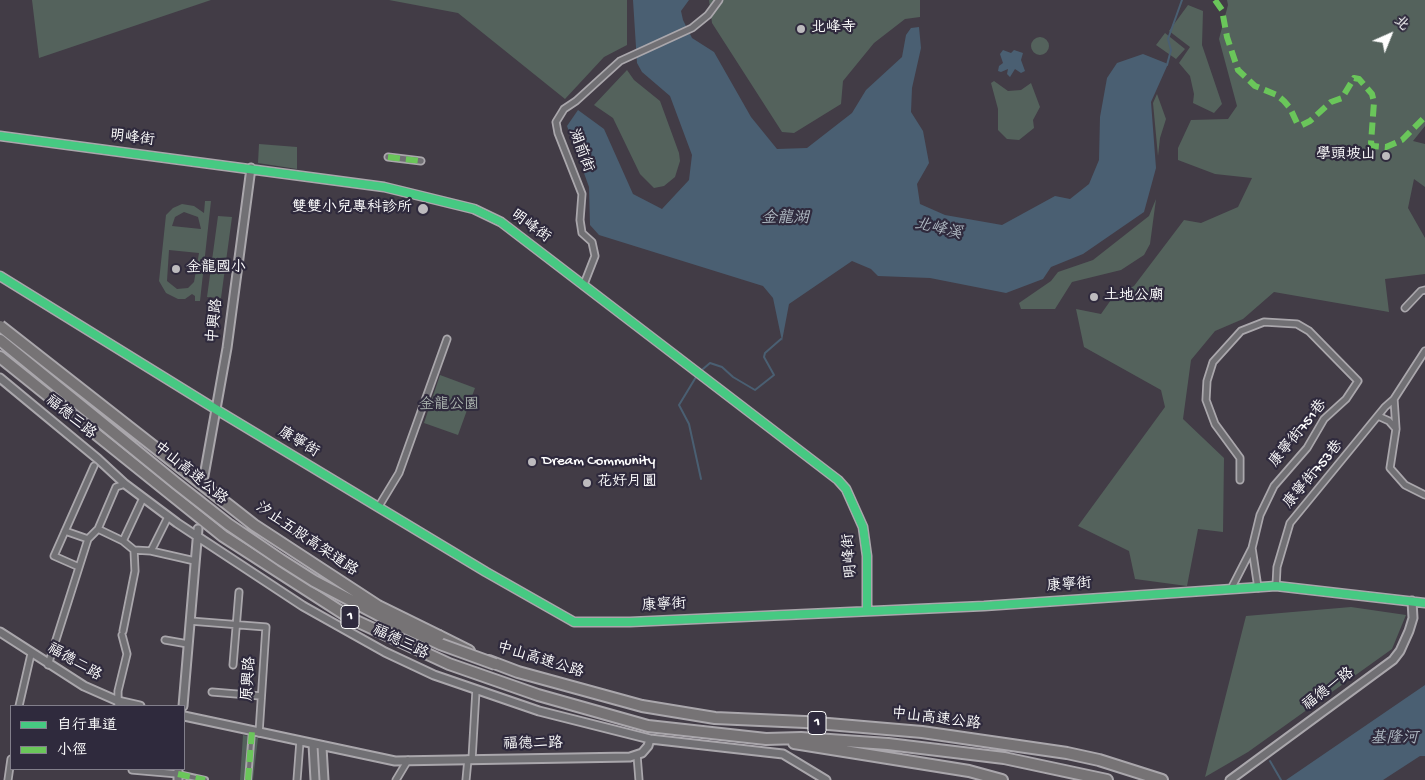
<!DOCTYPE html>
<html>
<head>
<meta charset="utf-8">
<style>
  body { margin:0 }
  #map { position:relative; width:1425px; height:780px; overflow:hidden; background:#423c46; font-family:"Gochi Hand","LXGW WenKai TC",sans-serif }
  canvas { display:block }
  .legend { position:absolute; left:10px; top:705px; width:175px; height:65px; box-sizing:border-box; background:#2f2a3d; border:1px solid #827f8b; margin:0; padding:6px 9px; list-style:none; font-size:15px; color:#fff }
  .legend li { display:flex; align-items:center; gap:10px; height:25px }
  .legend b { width:25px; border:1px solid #827f8b }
  .north { position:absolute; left:1365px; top:10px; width:50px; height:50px; -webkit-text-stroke:4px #2f2a3d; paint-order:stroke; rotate:44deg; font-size:14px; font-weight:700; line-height:20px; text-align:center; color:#fff }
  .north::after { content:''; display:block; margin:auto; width:18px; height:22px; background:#fff; clip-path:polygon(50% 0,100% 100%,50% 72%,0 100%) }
</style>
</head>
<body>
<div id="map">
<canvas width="1425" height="780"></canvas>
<ul class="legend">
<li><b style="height:6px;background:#46c982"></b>自行車道</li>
<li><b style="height:6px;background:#6ac65a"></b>小徑</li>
</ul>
<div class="north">北</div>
</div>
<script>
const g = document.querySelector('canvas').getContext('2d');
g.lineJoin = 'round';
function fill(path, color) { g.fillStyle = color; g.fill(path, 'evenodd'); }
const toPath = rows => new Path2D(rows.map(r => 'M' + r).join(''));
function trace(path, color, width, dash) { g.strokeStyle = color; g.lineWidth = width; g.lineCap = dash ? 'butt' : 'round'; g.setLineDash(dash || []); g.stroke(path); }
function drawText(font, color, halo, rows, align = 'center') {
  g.font = font + ' "Gochi Hand","LXGW WenKai TC",sans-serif'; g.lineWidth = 4.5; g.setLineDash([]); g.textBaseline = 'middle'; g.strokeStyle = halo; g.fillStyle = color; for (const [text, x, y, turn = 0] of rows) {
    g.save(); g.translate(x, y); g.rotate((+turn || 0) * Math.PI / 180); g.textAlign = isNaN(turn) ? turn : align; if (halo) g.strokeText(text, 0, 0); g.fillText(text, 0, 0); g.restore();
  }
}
fill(toPath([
  [32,0,211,0,39,58],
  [389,0,627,0,627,45,604,57,565,99,458,13],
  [709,0,920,0,920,17,905,19,874,43,843,81,841,104,794,133,782,132,712,23],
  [1227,0,1425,0,1425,126,1413,141,1425,144,1425,187,1414,179,1408,208,1425,238,1425,274,1385,279,1389,312,1274,292,1243,319,1215,331,1191,360,1183,419,1224,458,1223,532,1198,529,1187,586,1135,579,1129,551,1078,526,1165,407,1161,390,1084,347,1076,309,1101,314,1113,297,1134,286,1184,220,1201,223,1238,207,1252,178,1215,174,1178,160,1178,148,1191,120,1228,119,1237,106,1219,39,1228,5],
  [1188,5,1203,11,1202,45,1222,104,1214,113,1193,103,1194,94,1190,76,1179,63,1190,47,1169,31],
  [1165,33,1185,49,1176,59,1156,45],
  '1031 46a9 9 0 1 1 18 0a9 9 0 1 1-18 0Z',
  [627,70,634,80,660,101,679,153,680,161,675,177,664,186,654,188,640,174,613,118,594,105],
  [994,81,1008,91,1021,90,1031,83,1040,107,1033,120,1034,128,1019,140,1007,139,998,130,998,109,991,83],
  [1157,94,1166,119,1160,138,1158,156,1153,103],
  [259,144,297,147,297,169,258,163],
  [1156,199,1150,244,1144,255,1121,270,1072,282,1055,309,1021,309,1019,303,1051,281,1058,272,1093,260,1149,216],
  [205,201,211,201,200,301,195,301,195,296,192,294,185,299,178,299,166,293,159,281,166,215,173,208,182,204,194,206,204,213],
  [184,212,198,217,201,229,172,226,175,217],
  [169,250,199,253,194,282,188,288,177,289,167,281],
  [218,216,232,217,221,298,207,297],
  [440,375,475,388,458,435,424,423],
  [1351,607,1406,615,1392,649,1248,752,1205,777,1246,616],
  [243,735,258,738,253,780,240,780]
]), '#54625c');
fill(toPath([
  [633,0,689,0,681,11,683,20,692,38,714,52,751,117,777,149,807,148,852,113,866,90,902,57,906,35,911,28,919,27,921,48,912,88,911,112,923,131,929,163,917,184,920,204,945,215,1002,225,1055,196,1070,199,1089,184,1099,160,1100,117,1107,78,1117,63,1143,54,1168,64,1151,102,1156,168,1144,212,1083,254,1051,267,1043,279,1006,293,930,278,878,276,871,269,852,261,789,304,782,341,773,298,763,286,599,235,590,225,589,187,567,126,578,110,604,129,633,194,662,209,689,180,692,155,670,96,642,72,637,63],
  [1003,50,1011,53,1014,50,1023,53,1021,60,1025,71,1021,73,1015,69,1010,77,1007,74,1008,69,1001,72,998,71,999,66,1003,63,1000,54],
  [1425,685,1425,756,1420,756,1383,780,1286,780]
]), '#4a5f72');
trace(toPath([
  [1167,65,1171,50,1168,39,1182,0],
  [703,369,710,363,722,367,733,377,755,390,774,375,764,357,765,353,781,339],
  [696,377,679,405,689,424,701,479],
  [1270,761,1281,780]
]), '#4a5f72', 2);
trace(toPath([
  [198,529,204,484]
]), '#555058', 7, [7, 3.5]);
const pedestrian = toPath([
  [178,774,205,780],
  [248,780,252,731]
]);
const minor = toPath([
  [388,157,421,161],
  [584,284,595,256,592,242,582,233,580,220,582,194,558,133,556,122,564,109,576,101,620,61,692,28,708,15,719,0],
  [1405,308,1421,291,1425,290],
  [1394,399,1396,429,1390,468,1405,485,1425,495],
  [1378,416,1389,421,1396,429],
  [379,506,399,473,447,339],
  [98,529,116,487,125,484],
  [65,531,88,539,98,529,123,541,134,550],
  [123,541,143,498],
  [1252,548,1258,588],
  [134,550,151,551,168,517],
  [151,551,195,561],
  [79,567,54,556,94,466],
  [1276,586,1277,567,1290,523,1385,407,1394,399,1425,351],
  [1231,589,1252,548,1260,515,1274,486,1307,448,1324,419,1346,399,1358,381,1309,331,1297,324,1264,322,1241,331,1213,362,1207,381,1206,400,1215,424,1240,458,1240,480],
  [190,621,266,627,259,733],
  [123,631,135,571,134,550],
  [165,640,188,644],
  [48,665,88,539],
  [233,665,239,592],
  [212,692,261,696],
  [19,706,31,654],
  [118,706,118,691,127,654,122,635],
  [637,755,639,780],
  [472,759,476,690],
  [132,770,178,774],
  [8,780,11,759],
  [297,780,300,741],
  [396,780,408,760],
  [466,780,468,759]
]);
const tertiary = toPath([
  [0,136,384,187,474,209,501,222,838,480,846,489,863,527,867,556,867,611],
  [0,276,217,410,486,572,574,622,630,622,984,606,1276,586,1425,603],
  [0,378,98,459,125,484,177,523,303,606,385,652,434,675,539,711,650,739,783,754,826,780],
  [204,476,227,348,251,168],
  [0,632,84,686,118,701,140,706],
  [183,706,198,529],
  [184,716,395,761,630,757,642,753,648,746,650,739],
  [313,745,315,780],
  [322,747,324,780],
  [178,780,178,769],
  [1230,780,1393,660,1400,651,1409,631,1413,618,1412,601]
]);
const motorway = toPath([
  [0,357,223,536,352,619,449,664,538,695,648,726,766,739,801,738,888,744,1004,758,1107,780],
  [439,636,469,651],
  [489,661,518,672,642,706,715,718,805,722,922,732,1067,753,1099,760,1162,780],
  [794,743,969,771,1002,780]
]);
trace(pedestrian, '#aaa7ac', 8);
trace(minor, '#aaa7ac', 9);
trace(tertiary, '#aaa7ac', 11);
trace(motorway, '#aaa7ac', 14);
trace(pedestrian, '#717074', 4);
trace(minor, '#717074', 5.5);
trace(tertiary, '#717074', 7);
trace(motorway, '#767375', 10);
const motorwayBridge = toPath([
  [0,326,254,525,378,606,439,636],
  [0,340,177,484,228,524,281,560,314,581,394,623,440,644,495,664]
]);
trace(motorwayBridge, '#aaa7ac', 14, []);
trace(motorwayBridge, '#767375', 10);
trace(toPath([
  [1215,0,1222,10,1227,37,1238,70,1255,86,1277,95,1284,101,1290,108,1297,123,1302,125,1310,121,1331,102,1342,98,1354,78,1359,79,1372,94,1374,102,1371,143,1373,146,1386,147,1402,140,1425,117],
  [388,157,421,161],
  [178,774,205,780],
  [248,780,252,731]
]), '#6ac65a', 6, [12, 6]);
trace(toPath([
  [0,136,384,187,474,209,501,222,838,480,846,489,863,527,867,556,867,611],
  [0,276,217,410,486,572,574,622,630,622,984,606,1276,586,1425,603]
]), '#46c982', 8);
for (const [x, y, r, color] of [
  [801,29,5,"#bdbbbe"],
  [1386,156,5,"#bdbbbe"],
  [423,209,6,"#bdbbbe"],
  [176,269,5,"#bdbbbe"],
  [1094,297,5,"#bdbbbe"],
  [532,462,5,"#bdbbbe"],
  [587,483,5,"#bdbbbe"]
]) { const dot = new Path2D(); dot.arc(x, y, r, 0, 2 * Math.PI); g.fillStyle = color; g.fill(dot); trace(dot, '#2f2a3d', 2); }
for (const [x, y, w] of [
  [350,617,18],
  [817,723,18]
]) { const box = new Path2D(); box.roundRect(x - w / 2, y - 11.5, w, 23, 4); g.fillStyle = '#2f2a3d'; g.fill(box); trace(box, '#fff', 1); }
drawText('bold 14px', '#fff', null, [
  ["1",350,617],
  ["1",817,723]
]);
drawText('15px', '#fff', '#2f2a3d', [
  ["北峰寺",811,29],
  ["學頭坡山",1376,156,"right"],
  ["雙雙小兒專科診所",412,209,"right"],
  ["金龍國小",186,269],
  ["土地公廟",1104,297],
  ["Dream Community",542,462],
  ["花好月圓",597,483]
], 'left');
drawText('15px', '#fff', '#2f2a3d', [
  ["明峰街",132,139,7],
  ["湖前街",580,151,69],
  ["明峰街",530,227,36],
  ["中興路",216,321,-84],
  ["福德三路",70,418,39],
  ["康寧街751巷",1299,434,-51],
  ["康寧街",298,443,31],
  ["中山高速公路",190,474,39],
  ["康寧街753巷",1314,475,-50],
  ["汐止五股高架道路",306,540,34],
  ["明峰街",851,556,-94],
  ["康寧街",1069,586,-4],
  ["康寧街",664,606,-3],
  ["福德三路",400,643,26],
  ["中山高速公路",540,661,17],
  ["福德二路",74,663,30],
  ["原興路",250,679,-86],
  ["福德一路",1329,690,-37],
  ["中山高速公路",936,720,7],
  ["福德二路",533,745,-1]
]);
drawText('15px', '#abb4af', '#2f2a3d', [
  ["金龍公園",449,406]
]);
drawText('italic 16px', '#aeb8c1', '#2f2a3d', [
  ["金龍湖",785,220],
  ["北峰溪",938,230,13],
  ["基隆河",1394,740]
]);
</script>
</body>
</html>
